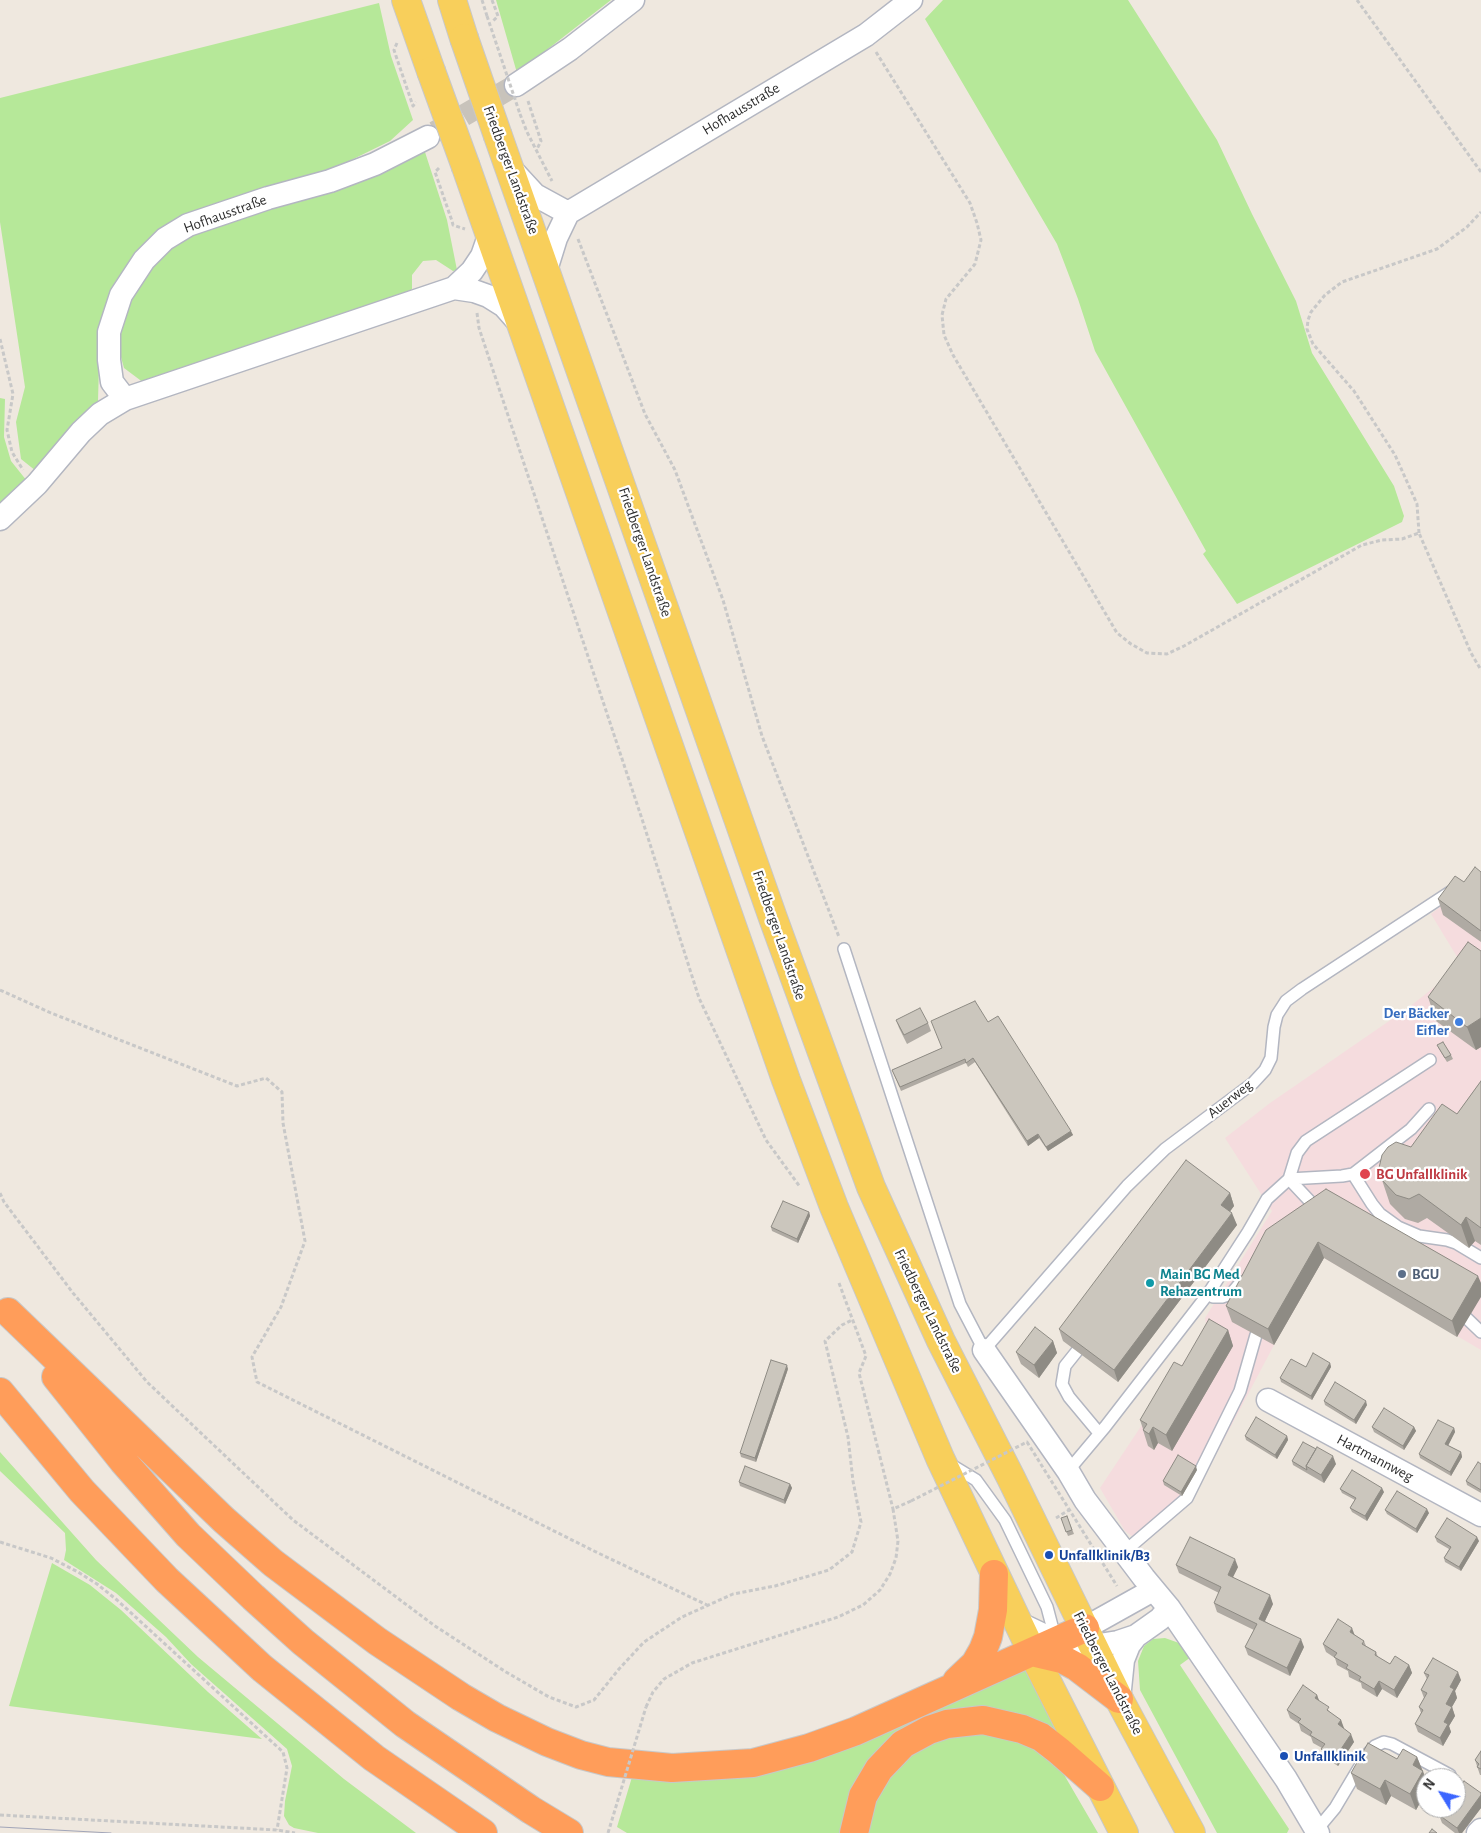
<!DOCTYPE html>
<html>
<head>
<meta charset="utf-8">
<style>
  body { margin:0 }
  #map { position:relative; width:1481px; height:1833px; overflow:hidden; background:#efe8df; font-family:"Alegreya Sans",sans-serif }
  canvas { display:block }
  .north { position:absolute; left:1416px; top:1768px; width:50px; height:50px; box-sizing:border-box; background:#fff; border:1px solid #ababab; border-radius:50%; rotate:306deg; font-size:14px; font-weight:700; line-height:20px; text-align:center; color:#2d2d2d }
  .north::after { content:''; display:block; margin:auto; width:18px; height:22px; background:#3c66ff; clip-path:polygon(50% 0,100% 100%,50% 72%,0 100%) }
</style>
</head>
<body>
<div id="map">
<canvas width="1481" height="1833"></canvas>
<div class="north">N</div>
</div>
<script>
const g = document.querySelector('canvas').getContext('2d');
g.lineJoin = 'round';
function fill(path, color) { g.fillStyle = color; g.fill(path, 'evenodd'); }
const toPath = rows => new Path2D(rows.map(r => 'M' + r).join(''));
function trace(path, color, width, dash) { g.strokeStyle = color; g.lineWidth = width; g.lineCap = dash ? 'butt' : 'round'; g.setLineDash(dash || []); g.stroke(path); }
function drawText(font, color, halo, rows, align = 'center') {
  g.font = font + ' "Alegreya Sans",sans-serif'; g.lineWidth = 4.5; g.setLineDash([]); g.textBaseline = 'middle'; g.strokeStyle = halo; g.fillStyle = color; for (const [text, x, y, turn = 0] of rows) {
    g.save(); g.translate(x, y); g.rotate((+turn || 0) * Math.PI / 180); g.textAlign = isNaN(turn) ? turn : align; if (halo) g.strokeText(text, 0, 0); g.fillText(text, 0, 0); g.restore();
  }
}
fill(toPath([
  [1481,875,1481,1350,1324,1258,1274,1345,1191,1502,1137,1540,1125,1531,1100,1488,1187,1357,1206,1324,1205,1318,1272,1211,1225,1138,1270,1103,1408,1008,1462,965,1431,914]
]), '#f5dcde');
fill(toPath([
  [496,0,611,0,517,73],
  [943,0,1128,0,1217,140,1252,214,1296,301,1312,353,1394,486,1404,516,1402,522,1237,604,1203,554,1206,551,1095,351,1078,299,1057,244,925,19],
  [379,3,391,56,413,120,390,141,333,169,140,248,115,282,100,329,98,401,36,471,21,459,16,422,25,387,0,222,0,98],
  [424,149,447,220,457,270,453,271,436,260,423,261,412,275,412,289,407,294,144,383,124,368,119,350,123,319,139,286,165,249,203,229,306,199],
  [0,398,5,399,4,437,11,461,27,481,0,506],
  [0,1452,96,1560,198,1657,344,1779,416,1833,318,1833,294,1828,289,1825,284,1816,285,1801,292,1766,287,1749,191,1664,166,1637,116,1593,64,1560,66,1550,65,1533,0,1471],
  [52,1563,90,1585,121,1610,208,1692,262,1739,9,1706],
  [1165,1638,1179,1643,1191,1657,1180,1665,1289,1829,1287,1833,1217,1833,1140,1690,1138,1661,1144,1646,1153,1639],
  [1025,1667,1070,1755,1035,1728,923,1723,845,1833,627,1833,617,1827,632,1777,693,1780],
  [943,1730,1012,1733,1059,1766,1098,1833,863,1833,869,1802,892,1764]
]), '#b6e899');
trace(toPath([
  [435,132,516,85]
]), '#c8c3bb', 22, [22, 11]);
const service = toPath([
  [844,949,960,1304,984,1350,1127,1186,1165,1149,1253,1083,1265,1070,1271,1058,1274,1027,1277,1015,1286,1001,1302,989,1450,892],
  [1353,1174,1372,1204,1380,1214,1398,1227,1419,1236,1447,1240,1456,1243,1481,1258],
  [1289,1179,1320,1212],
  [1289,1179,1342,1176,1353,1174,1411,1129,1429,1109],
  [1208,1294,1213,1297,1222,1297,1231,1294,1241,1282],
  [1457,1309,1481,1332],
  [1077,1351,1065,1366,1062,1384,1069,1397,1099,1433],
  [948,1463,976,1480,1005,1520,1047,1607,1056,1641],
  [1068,1471,1105,1427,1208,1294,1248,1232,1267,1199,1289,1179,1297,1153,1306,1141,1430,1060],
  [1124,1552,1187,1498,1240,1391,1256,1335],
  [1315,1832,1335,1808,1366,1756,1375,1746,1384,1742,1392,1744,1450,1775]
]);
const minor = toPath([
  [516,85,570,49,633,0],
  [512,170,535,195,568,213],
  [546,270,556,238,568,213,866,35,911,0],
  [454,288,474,291,488,296,504,306,519,323],
  [125,399,112,382,109,360,109,332,121,295,144,260,165,239,188,225,268,198,330,181,375,164,428,137],
  [0,519,37,484,81,432,100,414,125,399,454,288,472,271,482,256,490,233],
  [984,1350,1068,1471,1085,1500,1144,1578,1169,1608,1286,1779,1318,1833],
  [1268,1400,1481,1515],
  [1018,1623,1056,1641,1093,1646,1118,1642,1136,1636,1160,1619,1169,1608],
  [1074,1639,1085,1628,1153,1590],
  [1119,1699,1123,1660,1129,1645,1136,1636],
  [1478,1833,1481,1830]
]);
const primary = toPath([
  [406,0,431,71],
  [452,0,464,38],
  [498,136,773,918,871,1187,941,1341,1011,1478,1119,1699,1191,1833],
  [466,167,786,1080,834,1207,940,1458,1032,1652,1124,1833]
]);
const motorway = toPath([
  [8,1312,224,1520,273,1563,377,1641,461,1697,497,1718,547,1742,581,1755,608,1762,672,1768,753,1763,809,1748,856,1731,1085,1628],
  [56,1377,123,1461,188,1535,253,1597,303,1642,405,1724,531,1810,569,1833],
  [0,1392,82,1491,167,1580,262,1668,374,1758,483,1833],
  [1032,1652,1062,1659,1077,1667,1119,1699],
  [957,1681,975,1664,983,1650,988,1637,993,1610,994,1574],
  [854,1833,863,1796,879,1769,903,1744,929,1730,947,1724,983,1720,1022,1729,1041,1737,1059,1751,1100,1787]
]);
trace(service, '#b3b6c1', 14);
trace(minor, '#b3b6c1', 25);
trace(primary, '#c8c8c8', 30);
trace(motorway, '#c8c8c8', 30);
trace(toPath([
  [482,0,487,16],
  [492,0,498,16,493,21],
  [1357,0,1481,172],
  [397,43,394,50,396,56,413,106,416,102],
  [876,52,970,203,977,223,981,240,975,264,946,299,942,315,944,335,953,355,1117,633,1131,644,1147,653,1167,654,1184,646,1362,545,1382,540,1402,539,1419,533,1471,653,1481,670],
  [528,101,541,141,537,149],
  [520,114,527,132,552,181],
  [439,168,435,172,452,221,453,225,465,229],
  [578,239,645,414,675,470,723,600,762,736,839,937],
  [477,313,479,328,642,819,699,998,766,1140,800,1187],
  [0,339,13,394,7,430,12,452,23,470],
  [1419,533,1417,504,1395,455,1354,391,1313,344,1307,329,1308,320,1311,312,1325,295,1342,282,1437,249,1467,227,1481,212],
  [0,990,51,1013,237,1086,266,1078,282,1092,283,1123,305,1241,281,1307,252,1357,257,1382,594,1551,707,1605],
  [0,1193,4,1202,73,1293,147,1382,293,1520,435,1626,506,1672,549,1697,576,1707,594,1700,619,1669,644,1642,682,1617,733,1594,775,1586,829,1570,852,1552,861,1522,853,1481,848,1437,825,1341,842,1325,852,1320],
  [839,1283,866,1356,859,1373,893,1509],
  [1056,1518,1069,1510],
  [0,1542,51,1558,78,1572,97,1584,117,1600,283,1752,287,1768,277,1830],
  [646,1707,653,1692,664,1679,692,1663,838,1617,863,1605,880,1590,890,1574,896,1558,898,1541,893,1509,911,1501],
  [0,1815,277,1830,295,1833]
]), '#c8c8c8', 3, [4, 2.5]);
trace(service, '#fff', 11);
trace(minor, '#fff', 22);
trace(primary, '#f8cf5b', 28);
trace(motorway, '#ff9d5a', 28);
trace(toPath([
  [0,1827,111,1833]
]), '#a1a5b8', 1);
const primaryBridge = toPath([
  [464,38,498,136],
  [431,71,466,167]
]);
trace(primaryBridge, '#c8c8c8', 30, []);
trace(toPath([
  [487,16,520,114],
  [911,1501,1027,1442,1117,1586],
  [608,1833,646,1707]
]), '#c8c8c8', 3, [4, 2.5]);
trace(primaryBridge, '#f8cf5b', 28);
fill(toPath([
  [1481,872,1481,942,1443,915,1438,899],
  [1481,951,1481,1047,1476,1050,1436,1021,1428,997],
  [896,1020,928,1023,931,1031,907,1044,899,1028],
  [988,1022,1073,1135,1048,1151,1039,1138,1028,1146,975,1062,968,1067,966,1063,901,1091,892,1070,942,1048],
  [1437,1045,1451,1055,1453,1059,1447,1062,1439,1049],
  [1481,1081,1481,1245,1475,1241,1469,1248,1427,1218,1418,1223,1405,1219,1390,1204,1382,1180,1411,1147,1457,1114],
  [1326,1189,1481,1283,1457,1337,1324,1258,1274,1345,1232,1322,1226,1306],
  [1230,1193,1234,1206,1230,1211,1237,1225,1118,1382,1063,1341,1059,1329],
  [809,1212,810,1216,798,1243,772,1231,771,1227],
  [1228,1330,1233,1346,1172,1451,1158,1443,1154,1450,1148,1446,1143,1430,1143,1429,1140,1420,1182,1366],
  [1053,1341,1057,1353,1039,1378,1021,1364,1016,1352],
  [1330,1363,1331,1367,1312,1400,1281,1382,1280,1378,1306,1367],
  [788,1369,756,1462,741,1457,740,1453],
  [1324,1401,1367,1405,1356,1424,1325,1405],
  [1372,1427,1414,1427,1416,1431,1404,1450,1374,1432],
  [1454,1428,1455,1432,1448,1445,1461,1452,1462,1457,1451,1476,1420,1458,1419,1454],
  [1245,1436,1287,1436,1288,1440,1277,1459,1246,1440],
  [1292,1461,1336,1464,1324,1483,1293,1465],
  [1481,1464,1481,1493,1467,1485,1466,1481],
  [1197,1470,1182,1496,1164,1485,1163,1481],
  [739,1482,790,1484,792,1488,785,1504,740,1486],
  [1340,1489,1384,1492,1367,1521,1352,1512,1350,1508,1355,1500,1342,1493],
  [1385,1510,1429,1513,1417,1533,1387,1514],
  [1067,1516,1074,1534,1068,1536,1061,1518],
  [1435,1537,1479,1541,1461,1571,1445,1562,1444,1558,1449,1549,1437,1542],
  [1176,1565,1238,1567,1233,1577,1273,1604,1265,1621,1304,1647,1290,1676,1248,1655,1245,1647,1254,1630,1217,1612,1214,1603,1219,1593,1179,1573],
  [1355,1635,1364,1641,1366,1646,1376,1652,1378,1657,1390,1664,1409,1665,1412,1673,1397,1698,1382,1689,1377,1697,1362,1688,1361,1683,1349,1677,1348,1671,1337,1665,1335,1658,1326,1652,1323,1644],
  [1424,1673,1461,1680,1455,1691,1457,1698,1452,1707,1455,1716,1449,1726,1451,1732,1443,1746,1418,1732,1415,1724,1421,1713,1419,1707,1424,1698,1421,1690,1427,1679],
  [1317,1695,1319,1701,1331,1713,1341,1720,1343,1728,1354,1742,1338,1766,1324,1757,1322,1748,1313,1743,1311,1737,1301,1731,1299,1724,1290,1718,1287,1710],
  [1481,1751,1481,1775,1480,1775,1475,1760],
  [1417,1757,1426,1779,1426,1792,1416,1810,1391,1796,1386,1805,1357,1789,1351,1773,1397,1759],
  [1458,1789,1481,1793,1481,1808,1462,1833,1455,1833,1442,1823,1439,1815,1450,1810,1460,1796]
]), '#afaaa3');
fill(toPath([
  [1481,1018,1481,1047,1476,1050,1467,1027],
  [1071,1131,1073,1135,1048,1151,1046,1147],
  [1038,1134,1039,1138,1028,1146,1027,1141],
  [1230,1193,1234,1206,1226,1217,1221,1205],
  [809,1212,810,1216,798,1243,797,1239],
  [1232,1213,1237,1225,1118,1382,1114,1370],
  [1466,1217,1475,1241,1469,1248,1461,1225],
  [1318,1242,1324,1258,1274,1345,1268,1329],
  [1478,1276,1481,1283,1481,1297,1457,1337,1452,1321],
  [1228,1330,1233,1346,1172,1451,1166,1435],
  [1053,1341,1057,1353,1039,1378,1034,1365],
  [1330,1363,1331,1367,1312,1400,1311,1396],
  [787,1365,788,1369,756,1462,755,1458],
  [1366,1401,1367,1405,1356,1424,1354,1420],
  [1153,1427,1158,1443,1154,1450,1149,1434],
  [1414,1427,1416,1431,1404,1450,1403,1446],
  [1454,1428,1455,1432,1447,1448,1445,1444],
  [1287,1436,1288,1440,1277,1459,1275,1455],
  [1461,1452,1462,1457,1451,1476,1450,1472],
  [1333,1456,1336,1464,1324,1483,1321,1475],
  [1196,1466,1197,1470,1182,1496,1181,1492],
  [790,1484,792,1488,785,1504,784,1500],
  [1382,1488,1384,1492,1367,1521,1365,1516],
  [1427,1509,1429,1513,1417,1533,1416,1529],
  [1477,1537,1479,1541,1461,1571,1459,1567],
  [1235,1559,1238,1567,1230,1583,1228,1575],
  [1270,1595,1273,1604,1262,1627,1259,1619],
  [1352,1628,1355,1636,1350,1632],
  [1301,1639,1304,1647,1290,1676,1287,1668],
  [1409,1665,1412,1673,1397,1698,1394,1690],
  [1458,1672,1461,1680,1455,1691,1457,1698,1449,1712,1446,1704,1450,1687],
  [1379,1681,1382,1689,1377,1697,1374,1689],
  [1317,1695,1320,1703,1315,1698],
  [1452,1707,1455,1716,1449,1726,1451,1732,1443,1746,1440,1738,1444,1722],
  [1341,1720,1344,1728,1341,1733,1338,1724],
  [1351,1734,1354,1742,1338,1766,1335,1758],
  [1417,1757,1426,1779,1426,1792,1416,1810,1410,1794,1413,1765],
  [1385,1780,1391,1796,1386,1805,1380,1789],
  [1481,1795,1481,1808,1462,1833,1459,1833,1457,1828]
]), '#8e8b84');
const building = toPath([
  [1475,867,1481,872,1481,931,1438,899,1455,876,1464,882,1475,867],
  [1468,942,1481,951,1481,1018,1467,1027,1428,997,1468,942],
  [975,1001,988,1022,998,1016,1071,1131,1046,1147,1038,1134,1027,1141,973,1058,966,1063,965,1059,900,1087,892,1070,942,1048,931,1021,975,1001],
  [920,1008,928,1023,904,1035,896,1020,920,1008],
  [1443,1042,1451,1055,1445,1058,1437,1045,1443,1042],
  [1481,1081,1481,1228,1466,1217,1461,1225,1419,1194,1409,1199,1396,1195,1382,1180,1379,1168,1382,1155,1388,1147,1396,1142,1411,1147,1442,1104,1457,1114,1481,1081],
  [1186,1160,1230,1193,1221,1205,1232,1213,1114,1370,1059,1329,1186,1160],
  [1326,1189,1478,1276,1452,1321,1318,1242,1268,1329,1226,1306,1266,1230,1326,1189],
  [783,1201,809,1212,797,1239,771,1227,783,1201],
  [1209,1319,1228,1330,1166,1435,1153,1427,1149,1434,1143,1430,1147,1424,1140,1420,1174,1362,1182,1366,1209,1319],
  [1035,1327,1053,1341,1034,1365,1016,1352,1035,1327],
  [1313,1353,1330,1363,1311,1396,1280,1378,1291,1359,1306,1367,1313,1353],
  [771,1360,787,1365,755,1458,740,1453,771,1360],
  [1335,1382,1366,1401,1354,1420,1324,1401,1335,1382],
  [1384,1408,1414,1427,1403,1446,1372,1427,1384,1408],
  [1256,1417,1287,1436,1275,1455,1245,1436,1256,1417],
  [1438,1420,1454,1428,1445,1444,1461,1452,1450,1472,1419,1454,1438,1420],
  [1303,1442,1316,1449,1306,1466,1307,1470,1292,1461,1303,1442],
  [1317,1447,1333,1456,1321,1475,1306,1466,1317,1447],
  [1178,1455,1196,1466,1181,1492,1163,1481,1178,1455],
  [1478,1462,1481,1464,1481,1490,1466,1481,1478,1462],
  [745,1466,790,1484,784,1500,739,1482,745,1466],
  [1352,1470,1382,1488,1365,1516,1350,1508,1356,1498,1340,1489,1352,1470],
  [1397,1491,1427,1509,1416,1529,1385,1510,1397,1491],
  [1067,1516,1072,1530,1066,1532,1061,1518,1067,1516],
  [1447,1518,1477,1537,1459,1567,1444,1558,1451,1547,1435,1537,1447,1518],
  [1190,1537,1235,1559,1228,1575,1270,1595,1259,1619,1301,1639,1287,1668,1245,1647,1257,1624,1214,1603,1221,1587,1176,1565,1190,1537],
  [1338,1619,1352,1628,1350,1632,1364,1641,1362,1644,1376,1652,1375,1655,1390,1664,1395,1656,1409,1665,1394,1690,1379,1681,1374,1689,1359,1680,1361,1677,1346,1668,1348,1665,1334,1657,1337,1653,1323,1644,1338,1619],
  [1433,1658,1458,1672,1450,1687,1454,1689,1446,1704,1452,1707,1444,1722,1448,1724,1440,1738,1415,1724,1423,1710,1419,1707,1427,1693,1421,1690,1429,1675,1424,1673,1433,1658],
  [1303,1685,1317,1695,1315,1698,1329,1707,1327,1710,1341,1720,1338,1724,1351,1734,1335,1758,1321,1749,1325,1744,1310,1735,1312,1732,1298,1722,1301,1719,1287,1710,1303,1685],
  [1368,1743,1397,1759,1403,1749,1417,1757,1413,1765,1423,1771,1410,1794,1385,1780,1380,1789,1351,1773,1368,1743],
  [1481,1751,1481,1769,1477,1767,1479,1764,1475,1760,1481,1751],
  [1464,1781,1481,1793,1481,1795,1457,1828,1439,1815,1444,1808,1448,1808,1450,1810,1452,1808,1456,1808,1456,1802,1462,1793,1458,1789,1464,1781],
  [1432,1829,1437,1833,1429,1833,1432,1829]
]);
fill(building, '#cbc6bd');
trace(building, '#8e8b84', 1);
for (const [x, y, r, color] of [
  [1459,1022,5,"#3f7fe0"],
  [1365,1174,6,"#e0444e"],
  [1402,1274,5,"#5c6f8a"],
  [1150,1283,5,"#0f9aa8"],
  [1049,1555,5,"#1a4fb4"],
  [1284,1756,5,"#1a4fb4"]
]) { const dot = new Path2D(); dot.arc(x, y, r, 0, 2 * Math.PI); g.fillStyle = color; g.fill(dot); trace(dot, '#fff', 2); }
drawText('15px', '#2d2d2d', '#fff', [
  ["Hofhausstraße",741,109,-31],
  ["Friedberger Landstraße",511,170,70],
  ["Hofhausstraße",225,214,-20],
  ["Friedberger Landstraße",645,552,71],
  ["Friedberger Landstraße",779,935,71],
  ["Auerweg",1230,1099,-38],
  ["Friedberger Landstraße",928,1311,64],
  ["Hartmannweg",1375,1458,28],
  ["Friedberger Landstraße",1108,1673,63]
]);
drawText('bold 15px', '#366cbe', '#fff', [
  ["Der Bäcker",1449,1013],
  ["Eifler",1449,1030]
], 'right');
drawText('bold 15px', '#be3a42', '#fff', [
  ["BG Unfallklinik",1376,1174]
], 'left');
drawText('bold 15px', '#0d838f', '#fff', [
  ["Main BG Med",1160,1274],
  ["Rehazentrum",1160,1291]
], 'left');
drawText('bold 15px', '#4e5e75', '#fff', [
  ["BGU",1412,1274]
], 'left');
drawText('bold 15px', '#164399', '#fff', [
  ["Unfallklinik/B3",1059,1555],
  ["Unfallklinik",1294,1756]
], 'left');
</script>
</body>
</html>
